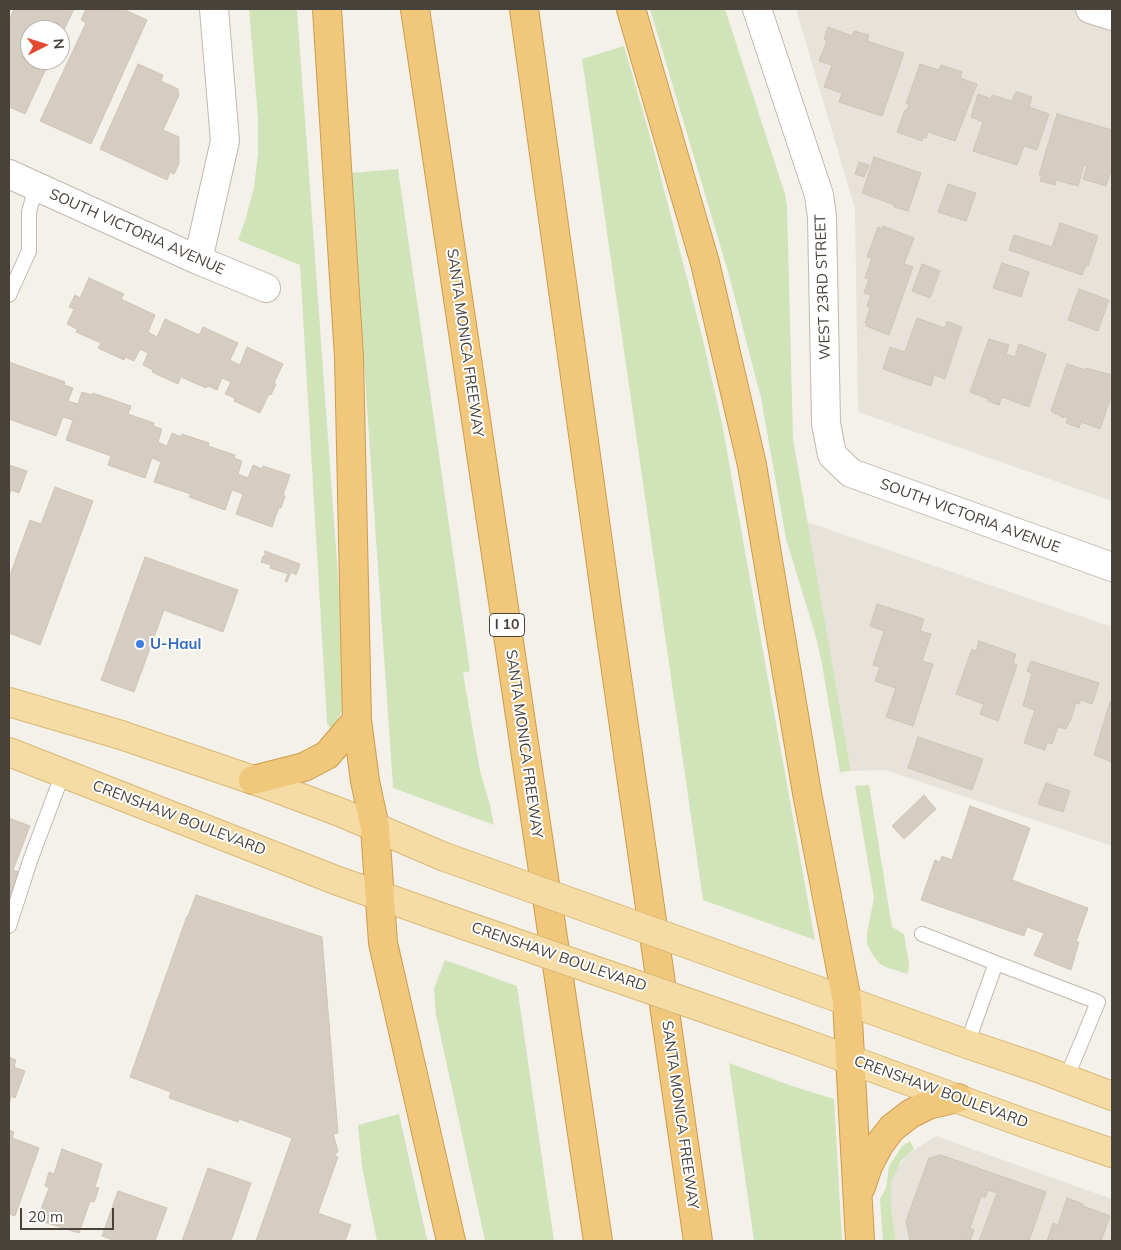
<!DOCTYPE html>
<html>
<head>
<meta charset="utf-8">
<style>
  body { margin:0 }
  #map { position:relative; width:1121px; height:1250px; overflow:hidden; background:#f4f1eb; font-family:Mulish,sans-serif }
  canvas { display:block }
  .frame { position:absolute; inset:0; border:10px solid #48423a; pointer-events:none }
  .north { position:absolute; left:20px; top:20px; width:50px; height:50px; box-sizing:border-box; background:#fff; border:1px solid #b6b3b0; border-radius:50%; rotate:85deg; font-size:14px; font-weight:700; line-height:20px; text-align:center; color:#48423a }
  .north::after { content:''; display:block; margin:auto; width:18px; height:22px; background:#e44a32; clip-path:polygon(50% 0,100% 100%,50% 72%,0 100%) }
  .scale { position:absolute; left:20px; top:1208px; width:94px; height:22px; box-sizing:border-box; border:2px solid #48423a; border-top:0; padding-left:6px; font-size:15px; line-height:18px; white-space:nowrap; color:#48423a; -webkit-text-stroke:4px #fff; paint-order:stroke }
</style>
</head>
<body>
<div id="map">
<canvas width="1121" height="1250"></canvas>
<div class="frame"></div>
<div class="north">N</div>
<div class="scale">20 m</div>
</div>
<script>
const g = document.querySelector('canvas').getContext('2d');
g.lineJoin = 'round';
function fill(path, color) { g.fillStyle = color; g.fill(path, 'evenodd'); }
const toPath = rows => new Path2D(rows.map(r => 'M' + r).join(''));
function trace(path, color, width, dash) { g.strokeStyle = color; g.lineWidth = width; g.lineCap = dash ? 'butt' : 'round'; g.setLineDash(dash || []); g.stroke(path); }
function drawText(font, color, halo, rows, align = 'center') {
  g.font = font + ' Mulish,sans-serif'; g.lineWidth = 4; g.setLineDash([]); g.textBaseline = 'middle'; g.strokeStyle = halo; g.fillStyle = color; for (const [text, x, y, turn = 0] of rows) {
    g.save(); g.translate(x, y); g.rotate((+turn || 0) * Math.PI / 180); g.textAlign = isNaN(turn) ? turn : align; if (halo) g.strokeText(text, 0, 0); g.fillText(text, 0, 0); g.restore();
  }
}
fill(toPath([
  [796,9,1112,9,1112,501,858,412,855,209],
  [807,522,1112,627,1112,846,885,770,851,771],
  [936,1136,1112,1199,1112,1241,896,1241,891,1207,891,1183,896,1170,908,1154]
]), '#e7e3da');
fill(toPath([
  [249,9,297,9,346,687,344,707,332,731,327,723,300,265,238,240,245,221,254,187,258,154,258,119],
  [650,9,725,9,785,194,787,206,793,439,851,771,840,772,822,664,816,637,786,539,761,398,729,275],
  [624,46,652,143,702,336,722,423,815,940,703,900,582,59],
  [398,169,470,671,463,673,480,771,490,805,494,825,393,788,351,173],
  [869,785,892,927,904,934,909,964,908,974,888,968,880,964,872,954,867,944,867,933,874,898,855,786],
  [445,960,517,986,554,1241,485,1241,436,1015,434,988],
  [729,1063,795,1087,834,1099,842,1241,754,1241],
  [399,1114,426,1235,428,1241,377,1241,362,1167,358,1125],
  [910,1141,914,1149,901,1161,891,1183,891,1207,896,1241,883,1241,880,1199,886,1188,889,1166,902,1146]
]), '#d1e4b9');
const building = toPath([
  [14,9,74,9,60,38,60,30,30,30,30,60,50,60,25,114,9,107,9,20,14,9],
  [86,9,123,9,147,20,91,144,40,121,86,23,81,20,86,9],
  [828,27,852,36,854,31,869,35,867,41,904,53,882,116,839,102,842,93,824,87,832,65,819,61,827,41,824,39,828,27],
  [138,64,163,75,161,81,178,89,179,95,163,130,179,137,179,164,174,174,170,172,167,180,100,149,138,64],
  [920,64,939,70,941,65,962,72,960,78,977,84,955,141,928,132,926,138,923,137,922,141,897,132,905,110,907,111,909,104,906,104,920,64],
  [1018,92,1032,97,1029,107,1049,114,1037,150,1024,146,1017,165,973,151,983,122,971,117,978,94,991,99,992,95,1012,101,1015,93,1018,92],
  [1057,114,1112,130,1112,174,1110,173,1106,186,1083,179,1087,166,1084,165,1078,186,1056,180,1055,185,1040,181,1042,175,1039,175,1057,114],
  [874,157,921,173,908,211,894,207,895,205,862,193,874,157],
  [859,162,869,165,864,177,855,174,859,162],
  [948,184,976,193,966,221,938,212,948,184],
  [1060,223,1098,236,1088,266,1086,265,1082,275,1009,250,1014,235,1052,247,1060,223],
  [883,226,914,238,904,264,913,267,889,335,866,326,867,323,865,323,870,308,867,306,871,295,864,293,869,279,865,278,872,258,867,257,878,227,882,229,883,226],
  [1002,263,1029,272,1021,297,993,288,1002,263],
  [922,264,940,271,930,298,912,291,922,264],
  [89,278,124,294,121,299,155,315,148,332,157,337,165,319,199,335,203,327,238,343,230,360,240,365,247,347,283,364,274,383,276,384,271,395,269,394,260,413,234,401,235,398,225,394,231,382,222,378,217,390,208,386,206,388,181,377,178,384,152,372,153,370,143,365,148,353,140,349,134,361,125,357,124,360,98,348,101,343,76,332,77,329,67,324,74,309,69,307,75,295,80,298,89,278],
  [1079,289,1109,300,1098,331,1068,320,1079,289],
  [917,318,945,328,947,321,962,327,945,379,934,375,931,386,883,369,890,347,905,352,917,318],
  [989,339,1009,345,1006,354,1015,357,1019,344,1046,354,1029,407,1002,397,999,405,988,401,989,399,970,392,989,339],
  [9,362,65,382,64,385,73,388,68,401,78,404,82,392,92,395,93,393,131,406,128,414,154,423,153,426,162,429,158,442,167,446,172,433,182,437,182,434,209,443,208,446,235,455,234,458,242,461,238,474,248,478,253,465,262,469,263,466,290,475,283,495,285,496,281,508,279,507,272,527,236,514,243,494,232,490,225,510,189,497,191,494,154,482,161,462,152,458,145,478,108,465,111,456,66,440,73,420,63,417,56,436,9,419,9,362],
  [1067,364,1085,370,1086,368,1112,375,1112,394,1100,429,1081,422,1079,428,1066,423,1068,418,1064,416,1064,418,1051,411,1067,364],
  [9,465,27,471,19,493,11,490,9,496,9,465],
  [55,487,93,501,40,645,9,633,9,578,30,520,41,524,55,487],
  [265,551,300,564,296,575,291,572,287,582,285,581,288,574,270,568,271,565,261,562,263,556,265,557,265,551],
  [145,557,238,590,223,632,164,610,134,692,101,680,145,557],
  [877,604,924,619,920,631,931,634,922,661,933,664,913,726,886,717,896,688,875,681,880,667,873,665,884,631,870,626,877,604],
  [979,641,1016,654,1013,663,1017,665,998,721,980,714,984,704,956,694,972,649,976,651,979,641],
  [1031,661,1099,683,1092,704,1081,700,1079,704,1076,703,1070,722,1069,722,1066,729,1058,727,1052,744,1047,742,1045,750,1024,743,1035,710,1023,706,1032,673,1027,671,1031,661],
  [1110,702,1112,703,1112,762,1094,755,1110,702],
  [918,737,983,759,972,790,908,768,918,737],
  [1046,783,1070,791,1063,812,1038,804,1046,783],
  [924,795,936,809,904,839,892,826,924,795],
  [970,806,1030,828,1012,880,1088,908,1076,942,1079,942,1071,970,1034,955,1044,933,1027,927,1024,936,921,900,935,860,940,862,942,856,952,860,970,806],
  [9,818,30,826,13,870,19,872,9,900,9,818],
  [196,895,322,937,338,1133,333,1134,338,1151,334,1156,338,1157,318,1213,351,1225,345,1241,256,1241,292,1138,239,1119,238,1122,169,1098,171,1092,130,1077,187,916,188,916,196,895],
  [9,1057,16,1060,14,1067,25,1071,15,1098,11,1096,9,1104,9,1057],
  [9,1130,14,1132,12,1138,39,1148,15,1216,9,1214,9,1130],
  [62,1149,102,1164,95,1187,99,1188,94,1202,90,1201,79,1233,37,1220,49,1188,45,1186,49,1172,54,1174,62,1149],
  [941,1155,1046,1192,1029,1241,979,1241,997,1193,988,1190,985,1198,981,1196,970,1228,974,1230,970,1241,966,1239,965,1241,910,1241,906,1221,929,1158,941,1155],
  [208,1168,251,1183,231,1241,182,1241,208,1168],
  [118,1191,167,1208,155,1241,116,1241,102,1236,118,1191],
  [1067,1198,1083,1204,1083,1206,1110,1216,1101,1241,1047,1241,1053,1223,1058,1225,1067,1198]
]);
fill(building, '#d5cdc2');
trace(building, '#cfc5b6', 1);
const lane = toPath([
  [9,295,29,251,29,212,36,187],
  [9,926,31,858,63,773],
  [922,934,996,963],
  [967,1044,996,963,1098,1002,1066,1079]
]);
const street = toPath([
  [757,9,819,195,822,217,826,423,832,455,851,473,1112,567],
  [1090,9,1112,16],
  [9,174,198,260,266,288],
  [198,260,225,141,214,9]
]);
const primary = toPath([
  [9,702,121,735,262,783,342,813,442,856],
  [9,752,338,881,435,915],
  [791,981,967,1044,1038,1068,1112,1096],
  [796,1040,1024,1123,1112,1153]
]);
const highway = toPath([
  [327,9,349,357,357,720,365,781,375,828,383,943,451,1241],
  [415,9,598,1241],
  [524,9,611,636,698,1241],
  [631,9,705,263,752,465,807,793,847,1001,860,1241],
  [253,780,304,767,327,755,357,720],
  [861,1187,868,1166,879,1145,892,1128,910,1114,928,1105,958,1098]
]);
trace(lane, '#bfb9af', 16);
trace(street, '#bfb9af', 30);
trace(primary, '#d9b975', 30);
trace(highway, '#ce9c4b', 30);
trace(lane, '#fff', 14);
trace(street, '#fff', 28);
trace(primary, '#f4dca4', 28);
trace(highway, '#f0c77b', 28);
const primaryBridge = toPath([
  [442,856,791,981],
  [435,915,796,1040]
]);
trace(primaryBridge, '#d9b975', 30, []);
trace(primaryBridge, '#f4dca4', 28);
for (const [x, y, r, color] of [
  [140,644,5,"#3f7fe0"]
]) { const dot = new Path2D(); dot.arc(x, y, r, 0, 2 * Math.PI); g.fillStyle = color; g.fill(dot); trace(dot, '#fff', 2); }
for (const [x, y, w] of [
  [507,625,35]
]) { const box = new Path2D(); box.roundRect(x - w / 2, y - 11.5, w, 23, 4); g.fillStyle = '#fff'; g.fill(box); trace(box, '#48423a', 1); }
drawText('bold 14px', '#48423a', null, [
  ["I 10",507,625]
]);
drawText('15px', '#48423a', '#fff', [
  ["SOUTH VICTORIA AVENUE",137,232,24],
  ["WEST 23RD STREET",823,287,-92],
  ["SANTA MONICA FREEWAY",465,343,82],
  ["SOUTH VICTORIA AVENUE",970,516,20],
  ["SANTA MONICA FREEWAY",524,744,82],
  ["CRENSHAW BOULEVARD",179,818,21],
  ["CRENSHAW BOULEVARD",559,957,19],
  ["CRENSHAW BOULEVARD",941,1092,20],
  ["SANTA MONICA FREEWAY",680,1115,82]
]);
drawText('bold 15px', '#366cbe', '#fff', [
  ["U-Haul",150,644]
], 'left');
</script>
</body>
</html>
